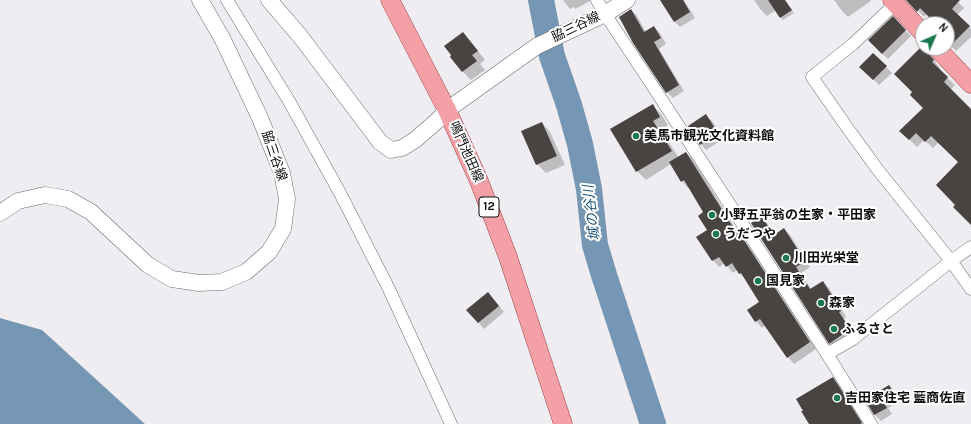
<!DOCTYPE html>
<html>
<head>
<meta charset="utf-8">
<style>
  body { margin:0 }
  #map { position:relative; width:971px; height:424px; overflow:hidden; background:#efedf1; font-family:Karla,sans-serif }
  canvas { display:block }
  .north { position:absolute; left:915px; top:16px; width:40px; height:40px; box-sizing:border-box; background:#fff; border:1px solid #9f9f9f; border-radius:50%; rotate:45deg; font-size:11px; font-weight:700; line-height:16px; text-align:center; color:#0f0e0f }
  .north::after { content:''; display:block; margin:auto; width:14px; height:18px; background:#19784f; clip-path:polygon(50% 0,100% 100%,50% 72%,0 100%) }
</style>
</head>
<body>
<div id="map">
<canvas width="971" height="424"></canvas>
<div class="north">N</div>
</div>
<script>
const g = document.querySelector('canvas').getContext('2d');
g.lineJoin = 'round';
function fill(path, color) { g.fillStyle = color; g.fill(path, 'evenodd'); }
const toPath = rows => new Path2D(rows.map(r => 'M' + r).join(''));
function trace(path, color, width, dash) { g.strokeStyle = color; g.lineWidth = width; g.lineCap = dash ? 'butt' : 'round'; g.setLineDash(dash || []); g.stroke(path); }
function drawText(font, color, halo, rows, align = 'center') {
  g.font = font + ' Karla,"Noto Sans JP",sans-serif'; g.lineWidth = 4; g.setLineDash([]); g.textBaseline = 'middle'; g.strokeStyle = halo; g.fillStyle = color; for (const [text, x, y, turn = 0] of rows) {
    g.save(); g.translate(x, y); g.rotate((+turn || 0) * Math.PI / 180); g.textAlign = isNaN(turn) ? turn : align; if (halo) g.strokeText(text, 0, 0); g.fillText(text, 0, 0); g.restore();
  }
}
fill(toPath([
  [0,318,42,330,145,424,0,424]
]), '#7697b3');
fill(toPath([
  [563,0,592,0,575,9,573,7,570,9],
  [661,0,684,0,695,18,680,27,675,22],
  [754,0,784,0,794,13,783,20,776,10,767,16,761,10],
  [834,0,870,0,871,1,848,17,842,11],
  [908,0,956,0,964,8,957,15,971,29,971,37,956,51,951,46,947,44,947,24,937,24,927,14,924,17],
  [631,10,637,16,646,32,654,27,660,33,666,44,659,49,684,91,673,98,667,92],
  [893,18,911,36,888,59,869,41],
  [462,33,471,42,485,60,480,64,485,70,471,80,463,72,451,57],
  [923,48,935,48,934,58,936,63,940,68,939,70,955,85,950,90,971,110,971,224,957,205,959,162,939,142,933,148,924,140,917,147,901,131,924,108],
  [873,54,892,73,879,85,861,67],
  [652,105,661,114,668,125,661,130,679,158,686,153,693,159,738,233,744,239,816,349,794,364,788,357,766,325,762,328,756,321,749,310,760,302,746,280,737,270,733,273,725,263,719,267,713,260,705,213,689,187,688,188,682,181,671,164,646,180,637,171],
  [706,116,712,121,723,139,706,150,701,144],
  [542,123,550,132,565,165,546,173,537,164],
  [761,217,767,223,775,235,784,229,790,235,810,267,801,273,811,289,823,282,829,288,846,317,844,319,855,335,836,349,830,343],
  [493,299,504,312,484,329,468,310],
  [832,378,839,385,864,424,810,424],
  [889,386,895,392,900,400,888,408,892,414,881,421,875,415,866,400]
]), '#0003');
trace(toPath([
  [541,0,552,56,569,105,580,144,589,189,595,245,604,275,653,424]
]), '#7697b3', 26);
fill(toPath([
  [660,0,683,0,690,12,674,22],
  [768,0,785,0,792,10,780,18],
  [906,0,960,0,952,9,970,26,950,46,947,43,947,24,936,24,920,8,917,12],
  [631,9,644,32,654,26,661,38,654,42,679,85,666,93,633,43,619,17],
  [893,16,906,30,882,54,868,40],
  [463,32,478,51,472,55,477,61,462,72,450,57,451,55,444,46],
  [922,46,934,60,932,62,948,77,944,82,971,109,971,225,953,207,955,205,936,185,958,162,931,136,925,142,916,133,909,140,899,131,923,108,910,95,912,92,894,74],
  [873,53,887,66,873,80,859,67],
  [653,104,660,117,653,121,672,151,636,172,610,129],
  [706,114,718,133,700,145,688,126],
  [542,122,557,156,536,165,521,131],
  [686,152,736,232,738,231,810,342,787,358,760,319,755,322,747,310,759,302,741,273,739,274,732,263,726,267,719,257,712,261,696,237,707,230,698,216,703,212,684,180,681,182,669,162],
  [761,216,774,235,784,228,805,261,796,267,810,289,823,281,841,311,839,312,850,329,829,344,751,223],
  [488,292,499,306,478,323,466,310],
  [833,377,862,423,860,424,809,424,801,411,803,411,796,399],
  [889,385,895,394,883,402,887,408,874,415,865,400]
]), '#484442');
const street = toPath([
  [227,0,289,101,340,193,389,289,451,424],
  [597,0,605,14,654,88,827,354,871,424],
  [895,4,853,44,812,77,846,126,878,170,951,261,971,289],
  [827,354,853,339,951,261,971,247]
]);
const secondary = toPath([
  [269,0,300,36,380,142,391,150,402,148,415,140,438,120,447,110,537,46,605,14,627,0],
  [0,213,18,201,45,195,68,199,91,212,148,265,172,279,199,283,222,282,246,272,269,252,283,229,287,199,282,173,260,118,222,38,200,0]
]);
const primary = toPath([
  [390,0,447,110,479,181,508,257,563,424],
  [892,0,923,33],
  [937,48,971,84]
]);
trace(street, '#6b696d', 13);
trace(secondary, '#6b696d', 17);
trace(primary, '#a1444c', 19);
trace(street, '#fff', 12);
trace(secondary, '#fff', 16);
trace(primary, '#f5a0a7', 18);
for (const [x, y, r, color] of [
  [636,136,4,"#19784f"],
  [712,215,4,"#19784f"],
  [716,234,4,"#19784f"],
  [786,258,4,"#19784f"],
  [758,281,4,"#19784f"],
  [821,303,4,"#19784f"],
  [834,329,4,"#19784f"],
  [837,398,4,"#19784f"]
]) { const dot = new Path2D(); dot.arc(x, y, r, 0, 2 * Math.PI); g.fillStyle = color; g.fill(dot); trace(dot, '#fff', 1.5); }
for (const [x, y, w] of [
  [489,207,20]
]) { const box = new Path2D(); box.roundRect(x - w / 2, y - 10, w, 20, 3); g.fillStyle = '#fff'; g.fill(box); trace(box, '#0f0e0f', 1); }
drawText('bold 12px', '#0f0e0f', null, [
  ["12",489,207]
]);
drawText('13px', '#0f0e0f', '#fff', [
  ["脇三谷線",576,27,-26],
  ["鳴門池田線",466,152,66],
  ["脇三谷線",274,156,71]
]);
drawText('bold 13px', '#0f0e0f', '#fff', [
  ["美馬市観光文化資料館",644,136],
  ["小野五平翁の生家・平田家",720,215],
  ["うだつや",724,234],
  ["川田光栄堂",794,258],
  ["国見家",766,281],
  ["森家",829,303],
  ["ふるさと",842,329],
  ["吉田家住宅 藍商佐直",845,398]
], 'left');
drawText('italic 14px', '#1f557c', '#fff', [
  ["城の谷川",592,213,-97]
]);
</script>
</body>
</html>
